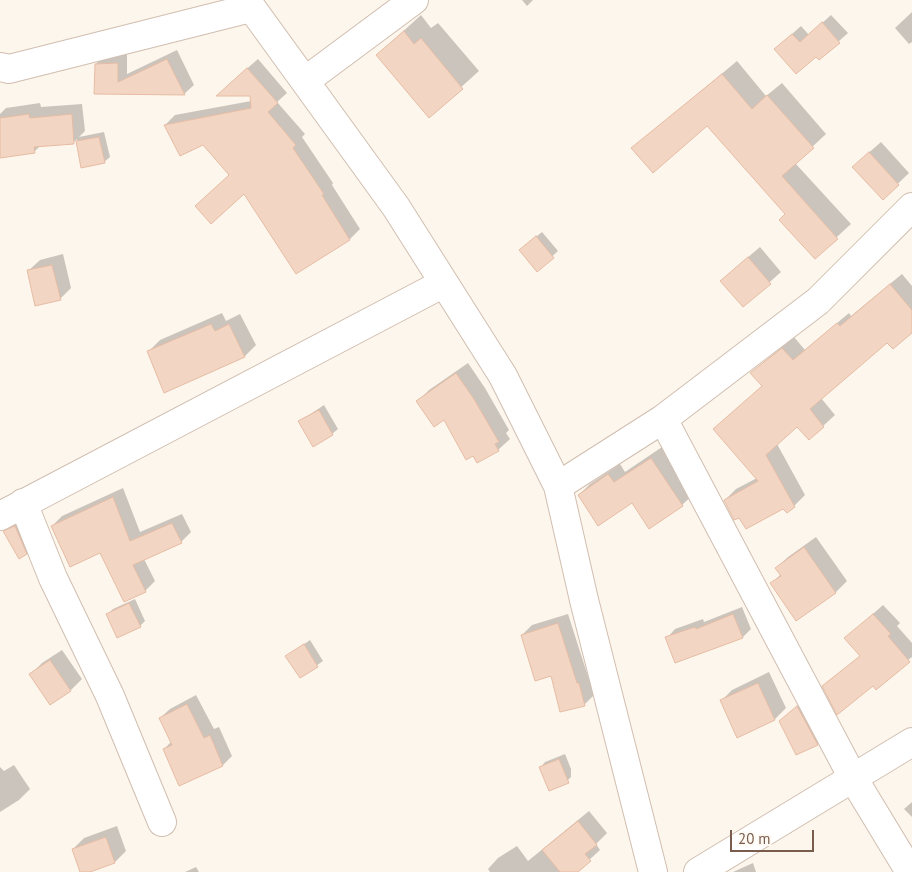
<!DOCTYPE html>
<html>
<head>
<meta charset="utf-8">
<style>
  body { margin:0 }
  #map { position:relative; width:912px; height:872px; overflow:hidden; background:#fdf6ec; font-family:"PT Sans",sans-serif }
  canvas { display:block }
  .scale { position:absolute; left:730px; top:830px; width:84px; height:22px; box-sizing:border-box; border:2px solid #7a5c4d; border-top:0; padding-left:6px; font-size:15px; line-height:18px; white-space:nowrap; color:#7a5c4d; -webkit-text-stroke:4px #fffaf3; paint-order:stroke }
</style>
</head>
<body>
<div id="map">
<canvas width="912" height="872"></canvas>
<div class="scale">20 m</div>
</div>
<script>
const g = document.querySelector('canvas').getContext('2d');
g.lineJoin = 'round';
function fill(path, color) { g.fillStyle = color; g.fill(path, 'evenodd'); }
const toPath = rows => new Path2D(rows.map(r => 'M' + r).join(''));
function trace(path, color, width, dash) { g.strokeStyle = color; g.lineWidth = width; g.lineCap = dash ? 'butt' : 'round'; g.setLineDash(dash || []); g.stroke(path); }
fill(toPath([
  [522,0,533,0,527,6],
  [912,12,912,42,909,44,895,28],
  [421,15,431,28,438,23,479,71,429,116,377,55],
  [831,15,848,33,820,58,784,41,801,26,809,35],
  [177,50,194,85,184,94,96,92,96,64,105,54,127,54,127,74],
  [258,59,287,93,277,102,305,134,302,137,333,183,332,185,360,229,350,239,296,272,244,192,204,143,165,125,175,115,251,101,251,95,227,86],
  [737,61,766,96,782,83,826,134,795,163,851,224,815,257,786,214,707,124,633,148],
  [40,103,41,107,82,104,85,131,79,137,104,132,110,157,104,162,82,167,77,139,74,142,41,145,34,152,0,157,0,114,6,108],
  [881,142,909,173,883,198,865,156],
  [542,232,558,251,537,270,526,245],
  [760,247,781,272,743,306,733,270],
  [63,254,71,288,60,299,28,271,40,260],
  [902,274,912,286,912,332,887,341,821,398,835,415,809,439,797,425,777,444,805,495,794,506,740,516,725,500,736,489,757,478,763,386,751,373,794,337,805,350,849,313,851,316],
  [222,313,226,321,240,314,256,345,245,356,165,391,149,351,160,340],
  [468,363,485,388,509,430,506,433,510,439,498,450,477,462,444,419,418,401,429,390],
  [324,405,338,429,332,434,300,421],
  [662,447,694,494,682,505,579,495,590,484,620,464,625,472],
  [123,488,140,532,182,514,191,532,181,542,144,559,155,581,145,591,100,552,52,526,62,516],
  [21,521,31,548,26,553,4,531,9,526],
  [816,537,847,581,836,592,796,619,772,583,781,574,776,568,788,557],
  [135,599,145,621,140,626,108,614,113,609],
  [883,605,900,623,897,626,912,643,912,657,873,685,824,686,861,655,846,638],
  [742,607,751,629,743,637,667,638,675,629,703,619,704,622],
  [568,614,594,695,584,705,552,674,522,635,532,625],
  [310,640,323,661,300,677,287,656],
  [62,650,82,679,71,690,31,674,42,663],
  [769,672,786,708,775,719,721,701,732,690],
  [196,695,214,729,219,727,232,756,223,765,180,784,164,749,172,741,160,718,170,709],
  [809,696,828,733,817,744,781,721],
  [565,754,571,769,571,777,565,783,540,768,545,762],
  [14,765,30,789,19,800,0,812,0,767,4,771],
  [912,802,912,817,904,809],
  [589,811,607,833,596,844,600,850,576,872,490,872,488,869,498,858,517,846,528,861],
  [117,826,126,851,115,862,82,872,73,849,84,838],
  [753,863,756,872,733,872],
  [196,867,199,872,185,872]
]), '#0003');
const building = toPath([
  [822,22,840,43,819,60,816,57,796,74,774,49,792,34,800,42,822,22],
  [404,31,414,44,421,38,463,89,429,118,376,55,404,31],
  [167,59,185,95,94,94,95,64,118,63,118,82,167,59],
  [247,68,278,103,268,112,296,145,293,148,324,194,322,195,350,240,296,274,244,194,211,224,195,206,229,175,203,145,180,156,164,125,251,108,250,96,216,96,247,68],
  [722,74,752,109,767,95,814,148,782,176,838,239,815,259,779,220,785,214,707,126,653,173,631,148,722,74],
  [29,114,30,118,72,114,74,144,34,147,35,153,0,158,0,118,29,114],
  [99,137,105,163,81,168,76,141,99,137],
  [869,152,899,185,883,200,852,167,869,152],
  [536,236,554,258,537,272,519,250,536,236],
  [748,257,771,284,743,307,720,281,748,257],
  [52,265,61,300,35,306,27,270,52,265],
  [890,284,912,310,912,333,893,349,887,343,810,409,824,427,809,440,797,427,766,455,795,507,787,513,783,509,746,529,739,518,734,520,724,500,758,481,713,429,762,386,750,373,782,348,793,360,837,323,840,326,890,284],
  [211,324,215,331,229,324,245,357,164,393,147,351,211,324],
  [456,373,474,399,499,442,495,444,499,451,477,463,473,456,466,460,444,420,434,427,416,401,456,373],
  [319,410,333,435,313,447,298,421,319,410],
  [651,458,683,506,649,529,632,503,598,526,578,495,608,474,614,482,651,458],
  [113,497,130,541,172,523,182,543,133,565,146,592,124,602,100,553,70,567,51,526,113,497],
  [15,526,27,554,19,559,3,531,15,526],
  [804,547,836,593,796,621,770,583,781,576,775,568,804,547],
  [129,603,141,627,117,638,106,614,129,603],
  [733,614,743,638,675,663,665,637,695,627,696,629,733,614],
  [873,614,891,634,888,636,910,662,876,690,873,686,837,715,822,686,860,656,844,638,873,614],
  [558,623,577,683,579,683,585,706,560,712,551,676,535,681,521,635,558,623],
  [304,644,318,667,300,678,285,656,304,644],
  [50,660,71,691,50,705,29,674,50,660],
  [758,683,775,720,737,738,720,700,758,683],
  [187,704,204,738,210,735,223,766,179,786,163,749,172,745,159,718,187,704],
  [797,706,818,745,796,755,779,721,797,706],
  [559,759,569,783,549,791,539,767,559,759],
  [578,821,597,845,585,854,591,861,578,872,560,872,542,850,578,821],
  [106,837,115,863,90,872,80,872,72,849,106,837]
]);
fill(building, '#f3d5c3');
trace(building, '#e6bba3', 1);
const minor = toPath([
  [246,0,396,207,503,376,558,486,584,600,653,872],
  [0,67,9,69,251,8],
  [305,81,414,0],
  [663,419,853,778,910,872],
  [558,486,663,419,818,301,912,207],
  [23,503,53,578,110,696,162,822],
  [0,516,444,283],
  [698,872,912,742]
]);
trace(minor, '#d1beb0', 30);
trace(minor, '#fff', 28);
</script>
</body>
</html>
